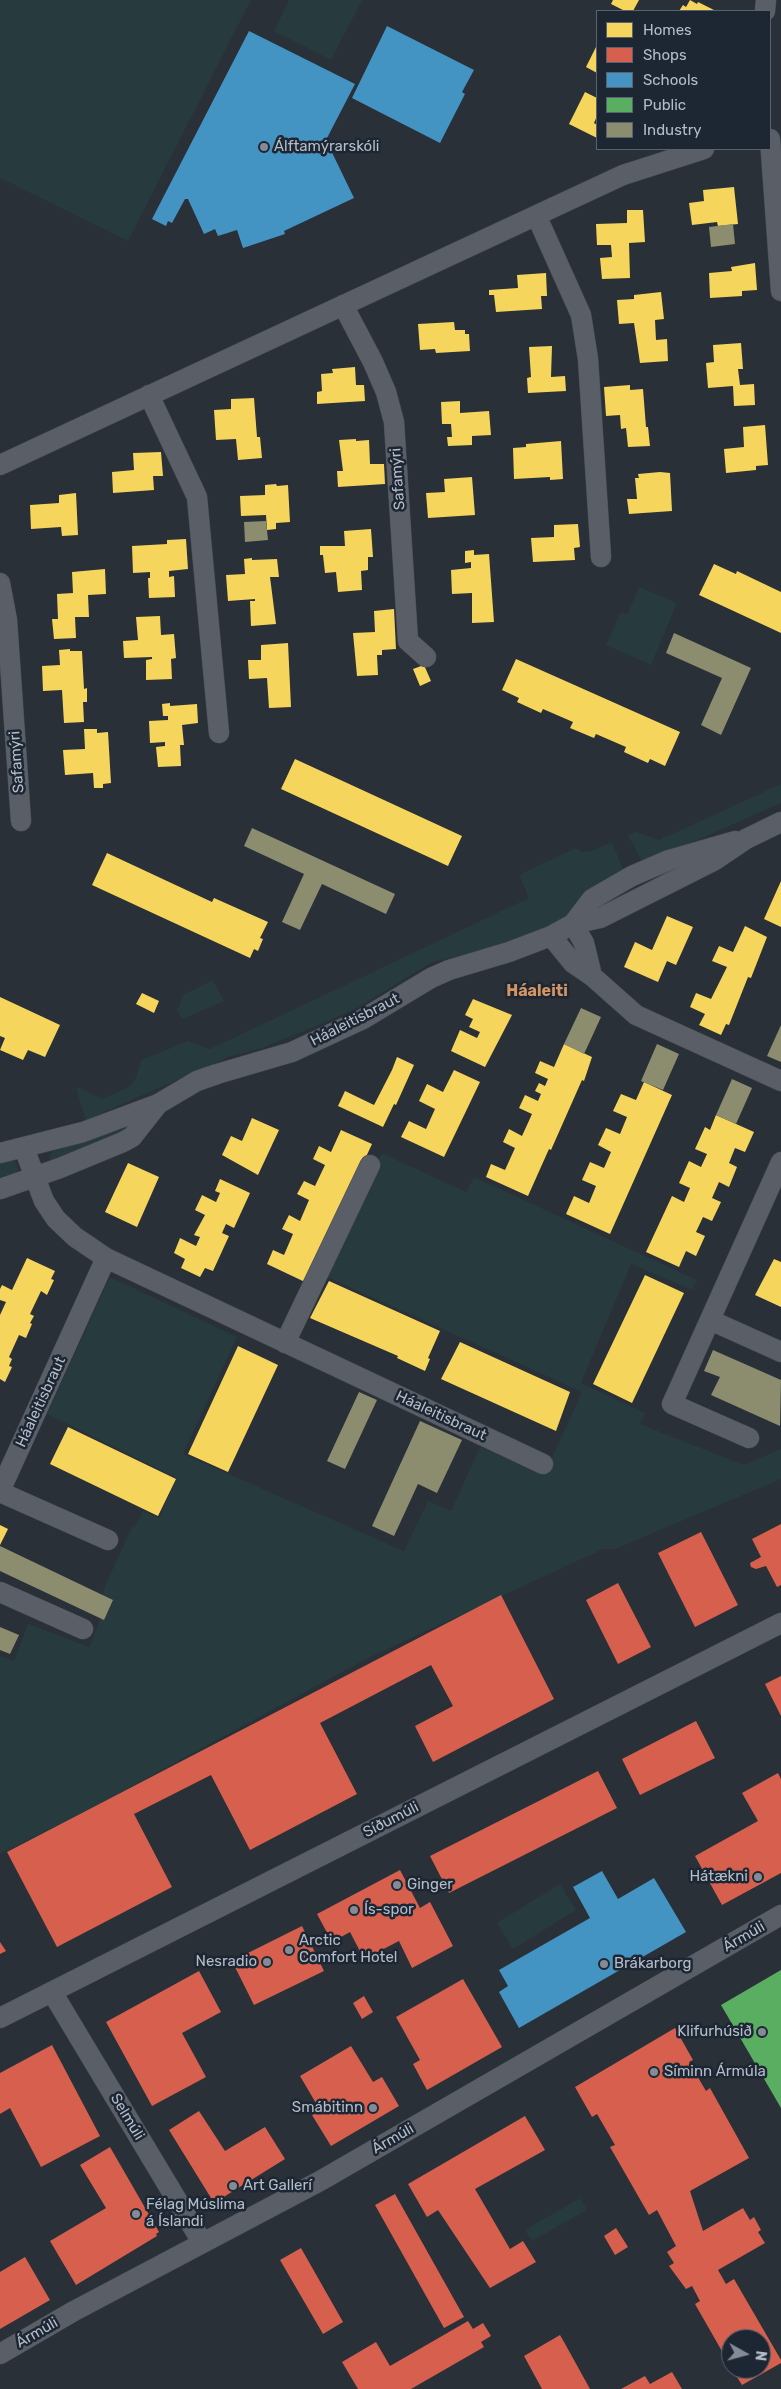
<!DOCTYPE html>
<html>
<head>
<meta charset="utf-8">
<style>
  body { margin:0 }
  #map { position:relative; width:781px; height:2389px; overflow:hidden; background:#2a3038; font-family:Rubik,sans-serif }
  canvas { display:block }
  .legend { position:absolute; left:596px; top:10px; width:175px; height:140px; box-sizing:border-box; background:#1d2633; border:1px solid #59626f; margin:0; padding:6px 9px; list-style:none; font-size:15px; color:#b4bcc9 }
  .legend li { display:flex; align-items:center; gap:10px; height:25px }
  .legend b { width:25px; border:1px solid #59626f }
  .north { position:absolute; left:721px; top:2329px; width:50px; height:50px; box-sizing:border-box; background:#1d2633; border:1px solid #59626f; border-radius:50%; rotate:97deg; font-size:14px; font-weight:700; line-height:20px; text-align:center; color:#b4bcc9 }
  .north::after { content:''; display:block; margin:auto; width:18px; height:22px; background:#848b96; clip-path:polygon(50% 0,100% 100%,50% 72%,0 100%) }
</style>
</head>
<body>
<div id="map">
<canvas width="781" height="2389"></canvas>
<ul class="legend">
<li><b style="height:14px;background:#f6d55c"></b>Homes</li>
<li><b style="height:14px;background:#d6604d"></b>Shops</li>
<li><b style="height:14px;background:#4393c3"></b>Schools</li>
<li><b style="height:14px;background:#5aae61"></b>Public</li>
<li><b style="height:14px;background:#8c8c6e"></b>Industry</li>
</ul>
<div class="north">N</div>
</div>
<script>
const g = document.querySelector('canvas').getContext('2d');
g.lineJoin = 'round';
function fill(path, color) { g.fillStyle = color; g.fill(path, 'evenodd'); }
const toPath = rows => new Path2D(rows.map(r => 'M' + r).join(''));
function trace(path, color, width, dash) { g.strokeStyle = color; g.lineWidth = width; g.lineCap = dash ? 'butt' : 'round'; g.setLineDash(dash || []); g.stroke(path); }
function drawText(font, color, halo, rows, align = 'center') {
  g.font = font + ' Rubik,sans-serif'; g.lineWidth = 5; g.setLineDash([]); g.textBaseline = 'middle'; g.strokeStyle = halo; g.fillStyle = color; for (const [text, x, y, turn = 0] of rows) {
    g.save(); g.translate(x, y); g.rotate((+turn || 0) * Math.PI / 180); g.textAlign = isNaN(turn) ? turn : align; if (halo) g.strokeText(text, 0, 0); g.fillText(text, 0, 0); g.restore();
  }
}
fill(toPath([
  [0,0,251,0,128,241,0,178],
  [289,0,362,0,331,60,274,31],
  [639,587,677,603,651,665,606,645,621,612,627,615],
  [781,784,781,803,643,864,628,835,635,832,659,840],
  [612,842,625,874,556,924,486,950,432,962,357,1008,326,1022,259,1049,231,1056,86,1120,76,1088,80,1088,102,1099,129,1087,136,1078,141,1060,188,1041,210,1049,529,898,519,875,576,848,583,852,592,851],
  [213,980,224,1001,182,1019,177,1010,183,995],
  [127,1124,132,1129,50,1161,50,1155,53,1151],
  [382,1153,466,1192,474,1177,697,1280,692,1290,631,1264,581,1383,645,1413,640,1424,744,1465,781,1449,781,1479,615,1549,603,1549,366,1659,90,1809,0,1854,0,1656,14,1661,28,1624,90,1647,107,1599,102,1596,105,1586,132,1527,134,1528,143,1511,159,1518,177,1478,47,1414,110,1277,237,1337,183,1454,404,1551,428,1501,451,1511,480,1447,544,1475,582,1392,325,1276],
  [0,1158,10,1158,16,1162,18,1169,15,1178,0,1183],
  [560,1884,576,1910,513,1949,497,1923],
  [580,2198,587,2210,532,2241,525,2230]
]), '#273a3e');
fill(toPath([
  [613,0,639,0,633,11,625,11,611,4],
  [690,0,697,4,698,2,716,11,679,11,683,5,686,7],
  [597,45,597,73,586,67],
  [585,92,597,98,597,116,594,123,597,125,597,138,569,124],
  [734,187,738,224,718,226,717,222,692,225,689,203,704,201,703,190],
  [627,210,643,210,645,242,629,243,630,278,602,279,600,258,612,257,611,245,597,245,596,224,627,223],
  [755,263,757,290,742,291,742,296,710,298,709,273,732,271,731,267],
  [546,273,547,296,541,296,542,309,496,312,494,295,489,295,489,290,518,288,517,275],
  [661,292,664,319,655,320,656,340,667,339,668,361,640,363,634,323,619,324,617,300,634,299,634,295],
  [454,322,455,330,465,330,465,334,469,334,470,351,436,353,435,349,420,350,418,324],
  [741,343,743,369,738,369,740,385,754,384,755,405,734,406,733,386,708,388,706,363,714,362,713,345],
  [552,346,551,377,565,376,566,391,528,393,527,378,531,377,529,347],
  [355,367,356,385,364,385,365,401,317,404,317,392,322,391,321,374,333,373,332,369],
  [630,385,630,390,643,389,646,427,648,427,650,446,628,447,626,428,621,429,620,415,606,416,604,387],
  [254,398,257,437,260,437,262,458,238,460,236,439,216,440,214,410,231,409,231,399],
  [460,401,460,413,489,411,491,435,472,436,472,445,448,446,447,437,452,437,451,424,442,424,441,402],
  [765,425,768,465,756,466,756,470,726,473,724,449,744,447,743,427],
  [356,439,356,441,369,440,370,464,384,464,385,484,338,487,337,471,343,471,339,440],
  [561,441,563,479,550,480,550,477,514,479,513,448,526,447,526,444],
  [161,452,163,476,153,476,154,490,113,493,112,472,134,470,133,453],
  [660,472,670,473,672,511,629,514,627,499,637,499,635,478,639,478,638,474],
  [472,477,475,515,428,518,426,493,445,492,444,479],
  [276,484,277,486,288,485,290,522,276,523,276,529,267,530,266,515,241,516,240,496,265,495,265,485],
  [76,493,78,535,62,536,61,527,31,529,30,505,59,503,59,495],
  [578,524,580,547,574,548,575,560,533,562,531,538,554,537,554,525],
  [371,529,373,557,368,557,368,570,361,571,362,590,338,592,336,572,325,573,323,555,320,555,320,546,345,546,344,531],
  [186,539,188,569,169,571,169,577,174,576,175,597,149,598,148,578,150,578,150,572,133,573,132,546,167,544,167,540],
  [474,550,474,555,489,554,494,622,472,623,472,593,452,594,451,570,471,568,471,562,465,563,465,551],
  [252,558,252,560,277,559,279,577,270,577,276,624,251,626,250,601,255,601,255,599,228,601,226,575,245,574,244,559],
  [714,564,736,574,737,571,781,592,781,633,699,595],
  [105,569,106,594,88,595,89,617,75,617,76,638,54,639,52,619,58,619,57,594,73,593,72,572],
  [394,609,396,649,382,650,382,655,377,655,378,675,357,676,353,633,375,632,374,611],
  [160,616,161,635,174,634,176,658,171,659,172,679,146,680,146,660,152,659,152,657,124,658,123,641,138,640,136,617],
  [288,643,291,707,269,708,267,678,249,679,248,660,261,660,261,645],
  [70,649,70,651,82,651,84,689,87,688,87,702,83,702,84,722,64,723,62,690,43,691,42,666,60,665,59,650],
  [516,659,680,732,665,766,650,759,648,763,624,752,626,747,596,734,594,738,570,728,573,722,543,709,541,713,517,702,519,698,502,690],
  [424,665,431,681,420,686,413,669],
  [170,703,170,706,197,704,198,723,182,725,184,745,180,745,181,766,158,767,156,747,165,746,165,742,150,743,149,721,168,720,168,716,163,716,162,704],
  [84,729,97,729,97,733,108,732,111,783,103,784,103,788,94,788,93,773,65,775,63,750,85,749],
  [295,759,462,836,448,866,281,789],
  [107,853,212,902,214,898,268,922,260,938,263,939,258,951,254,949,250,958,92,885],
  [781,881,781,927,764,919],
  [667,916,693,927,676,965,667,961,658,982,624,967,635,942,652,950],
  [745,926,767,937,751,978,748,977,729,1025,726,1024,721,1035,699,1025,705,1014,690,1007,696,993,711,999,727,967,712,961,719,946,733,952],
  [142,993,159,1001,154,1013,136,1004],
  [0,997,60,1025,45,1057,28,1050,23,1060,0,1050,5,1038,0,1036],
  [473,999,512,1015,485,1067,451,1051,460,1030,477,1038,480,1032,469,1027,473,1019,465,1015],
  [564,1044,592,1057,584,1081,582,1080,551,1150,549,1149,528,1196,486,1177,491,1164,505,1170,515,1148,503,1142,509,1129,522,1136,532,1114,519,1108,525,1095,538,1101,541,1094,535,1091,539,1083,545,1086,548,1079,535,1073,540,1061,554,1067],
  [397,1057,414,1065,396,1105,394,1104,383,1127,338,1106,345,1091,374,1105,392,1070],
  [454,1070,480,1082,444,1157,401,1137,409,1121,426,1129,435,1109,419,1101,427,1084,443,1092],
  [644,1082,672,1095,610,1234,566,1214,574,1196,589,1203,596,1186,582,1180,590,1162,604,1168,611,1152,598,1145,606,1128,620,1134,627,1117,613,1111,621,1094,636,1100],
  [716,1115,754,1132,745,1152,735,1148,729,1163,737,1167,729,1187,719,1182,712,1198,721,1202,712,1221,703,1217,696,1232,705,1236,696,1256,686,1251,679,1267,646,1252,672,1196,684,1202,690,1188,679,1183,689,1161,701,1167,707,1154,695,1149,705,1127,710,1130],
  [252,1118,279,1130,258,1175,222,1155,231,1136,242,1141],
  [341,1130,372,1144,307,1283,267,1264,273,1250,284,1255,293,1234,282,1229,289,1215,300,1221,309,1200,297,1194,304,1181,315,1186,325,1165,313,1159,319,1146,331,1152],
  [128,1163,159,1177,137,1227,105,1212],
  [220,1179,250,1193,234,1228,226,1224,222,1233,229,1236,213,1271,205,1268,200,1277,181,1268,185,1259,174,1253,180,1238,196,1246,200,1237,194,1235,205,1215,195,1210,202,1195,216,1202,220,1193,215,1191],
  [27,1258,55,1271,51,1279,54,1280,47,1295,41,1291,30,1314,34,1316,30,1323,32,1324,26,1338,19,1335,9,1357,12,1359,9,1366,12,1367,5,1382,0,1379,0,1315,6,1302,0,1300,0,1289,2,1285,12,1290],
  [774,1259,781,1262,781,1307,755,1295],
  [645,1275,684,1293,632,1403,593,1384],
  [329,1281,440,1331,428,1358,430,1359,425,1371,397,1358,398,1356,310,1318],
  [460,1342,570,1392,556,1431,441,1379],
  [238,1346,278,1365,228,1472,188,1454],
  [68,1427,176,1479,158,1516,50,1464],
  [0,1525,8,1529,0,1545]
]), '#f6d55c');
fill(toPath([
  [781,1524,781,1585,777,1587,766,1566,756,1569,751,1567,750,1563,761,1557,752,1539],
  [701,1532,738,1605,695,1627,658,1553],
  [618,1583,651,1647,618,1664,586,1600],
  [501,1595,554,1699,433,1762,415,1726,453,1706,431,1665,320,1723,357,1794,250,1850,211,1775,134,1814,172,1887,57,1947,7,1852],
  [781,1676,781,1716,765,1684],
  [696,1721,715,1758,640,1795,622,1759],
  [598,1771,617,1808,449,1893,430,1856],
  [778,1773,781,1779,781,1873,722,1905,695,1856,758,1821,742,1793],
  [400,1870,420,1908,430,1902,453,1946,412,1968,399,1941,364,1959,350,1932,332,1942,317,1914],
  [302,1926,324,1971,254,2005,232,1961],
  [0,1942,6,1951,0,1954],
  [199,1971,221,2012,182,2033,206,2077,152,2106,106,2022],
  [463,1979,502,2047,427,2090,413,2064,420,2060,396,2017],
  [364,1996,373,2012,362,2019,353,2003],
  [675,2028,693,2060,689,2062,706,2091,710,2088,749,2158,690,2191,703,2231,743,2208,750,2220,754,2217,761,2230,758,2232,765,2243,718,2270,726,2284,734,2279,781,2360,781,2363,742,2385,732,2369,761,2369,761,2339,731,2339,731,2367,695,2304,700,2301,692,2286,686,2289,669,2266,674,2263,667,2252,676,2246,657,2210,649,2215,610,2147,615,2145,597,2114,592,2117,575,2087],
  [52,2045,100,2136,41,2167,10,2108,0,2114,0,2073],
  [351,2046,373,2082,382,2077,399,2106,331,2146,312,2115,320,2110,300,2076],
  [199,2111,225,2151,265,2127,285,2159,222,2198,211,2198,169,2130],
  [525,2116,545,2150,475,2189,510,2249,523,2241,536,2262,490,2288,438,2210,427,2217,408,2184],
  [110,2147,159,2232,156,2234,157,2236,76,2285,50,2241,106,2208,80,2165],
  [395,2194,464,2317,444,2328,375,2205],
  [616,2228,628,2247,615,2255,604,2236],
  [301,2248,343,2322,323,2334,280,2260],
  [25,2257,50,2300,0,2329,0,2272],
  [468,2321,473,2329,483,2323,491,2336,481,2342,484,2347,411,2389,358,2389,342,2362,376,2342,390,2366],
  [560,2335,564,2342,590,2389,542,2389,524,2356],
  [672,2372,682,2389,621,2389,645,2376,650,2384]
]), '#d6604d');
fill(toPath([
  [387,26,474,70,462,92,465,94,440,143,352,98],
  [249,31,355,84,326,140,354,198,284,231,285,234,243,248,237,230,218,236,215,229,204,234,188,199,185,199,172,223,168,221,166,226,152,219],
  [602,1871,618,1899,654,1878,686,1932,519,2028,499,1992,508,1986,499,1970,590,1918,573,1887]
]), '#4393c3');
fill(toPath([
  [781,1970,781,2108,721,2005]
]), '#5aae61');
fill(toPath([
  [733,224,735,244,711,247,709,227],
  [266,521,268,540,245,542,244,522],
  [674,633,751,668,721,735,701,725,722,678,666,653],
  [252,828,395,894,386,914,322,884,300,930,282,922,304,874,244,846],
  [581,1008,601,1017,584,1054,564,1044],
  [781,1025,781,1062,767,1056],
  [657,1044,679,1054,663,1090,641,1081],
  [732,1079,752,1088,736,1124,716,1115],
  [713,1350,781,1380,780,1426,711,1395,720,1377,704,1371],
  [359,1392,377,1400,345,1469,327,1461],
  [420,1421,462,1440,437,1493,418,1484,394,1536,372,1526],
  [0,1546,113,1600,104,1620,0,1571],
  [0,1627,19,1635,10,1654,0,1650]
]), '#8c8c6e');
const minor = toPath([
  [765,11,766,0],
  [770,139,781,291],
  [537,217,581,315,588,359,601,557],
  [343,305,373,362,386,392,394,422,408,641,426,657],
  [149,395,197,497,219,733],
  [0,465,623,175,704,149],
  [0,583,7,620,21,821],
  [573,924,592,899,632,876,669,860,735,841],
  [573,924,584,943,592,976],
  [551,936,573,963,592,976,636,1015,781,1081],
  [24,1148,44,1201,56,1219,75,1237,106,1258,543,1464],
  [0,1153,83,1132,158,1104,197,1081,217,1074,292,1052,363,1019,431,978,449,970,509,952,551,936,573,924,600,918,715,860,746,839,781,822],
  [0,1189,60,1168,123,1142,132,1137,158,1104],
  [710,1320,781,1352],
  [285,1343,370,1165],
  [749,1438,672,1404,781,1162],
  [0,1491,106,1258],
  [0,1492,108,1540],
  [0,1592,83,1629],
  [52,1992,202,2242],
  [0,2018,781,1623],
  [0,2354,74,2311,320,2181,781,1915]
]);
trace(minor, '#484c53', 21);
trace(minor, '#5a5e66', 20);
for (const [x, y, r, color] of [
  [264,147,5,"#848b96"],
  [758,1877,5,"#848b96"],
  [397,1885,5,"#848b96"],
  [354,1910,5,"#848b96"],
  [289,1950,5,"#848b96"],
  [267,1962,5,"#848b96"],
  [604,1964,5,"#848b96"],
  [762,2032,5,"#848b96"],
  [654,2072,5,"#848b96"],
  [373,2108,5,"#848b96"],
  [233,2186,5,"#848b96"],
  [136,2214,5,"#848b96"]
]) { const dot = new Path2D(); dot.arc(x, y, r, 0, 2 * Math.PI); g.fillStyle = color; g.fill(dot); trace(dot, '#1d2633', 2); }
drawText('15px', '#b4bcc9', '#1d2633', [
  ["Álftamýrarskóli",274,147],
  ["Hátækni",748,1877,"right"],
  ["Ginger",407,1885],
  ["Ís-spor",364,1910],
  ["Arctic",299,1941],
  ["Comfort Hotel",299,1958],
  ["Nesradio",257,1962,"right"],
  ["Brákarborg",614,1964],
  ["Klifurhúsið",752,2032,"right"],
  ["Síminn Ármúla",664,2072],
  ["Smábitinn",363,2108,"right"],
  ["Art Gallerí",243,2186],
  ["Félag Múslima",146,2205],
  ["á Íslandi",146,2222]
], 'left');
drawText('15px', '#b4bcc9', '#1d2633', [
  ["Safamýri",398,479,-94],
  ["Safamýri",17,762,-94],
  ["Háaleitisbraut",355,1020,-27],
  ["Háaleitisbraut",41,1402,-65],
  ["Háaleitisbraut",441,1416,25],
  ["Síðumúli",391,1820,-27],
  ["Ármúli",744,1937,-30],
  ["Selmúli",127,2117,59],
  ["Ármúli",393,2139,-30],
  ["Ármúli",37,2333,-30]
]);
drawText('bold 16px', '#d59563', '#1d2633', [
  ["Háaleiti",537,991]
]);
</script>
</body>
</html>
